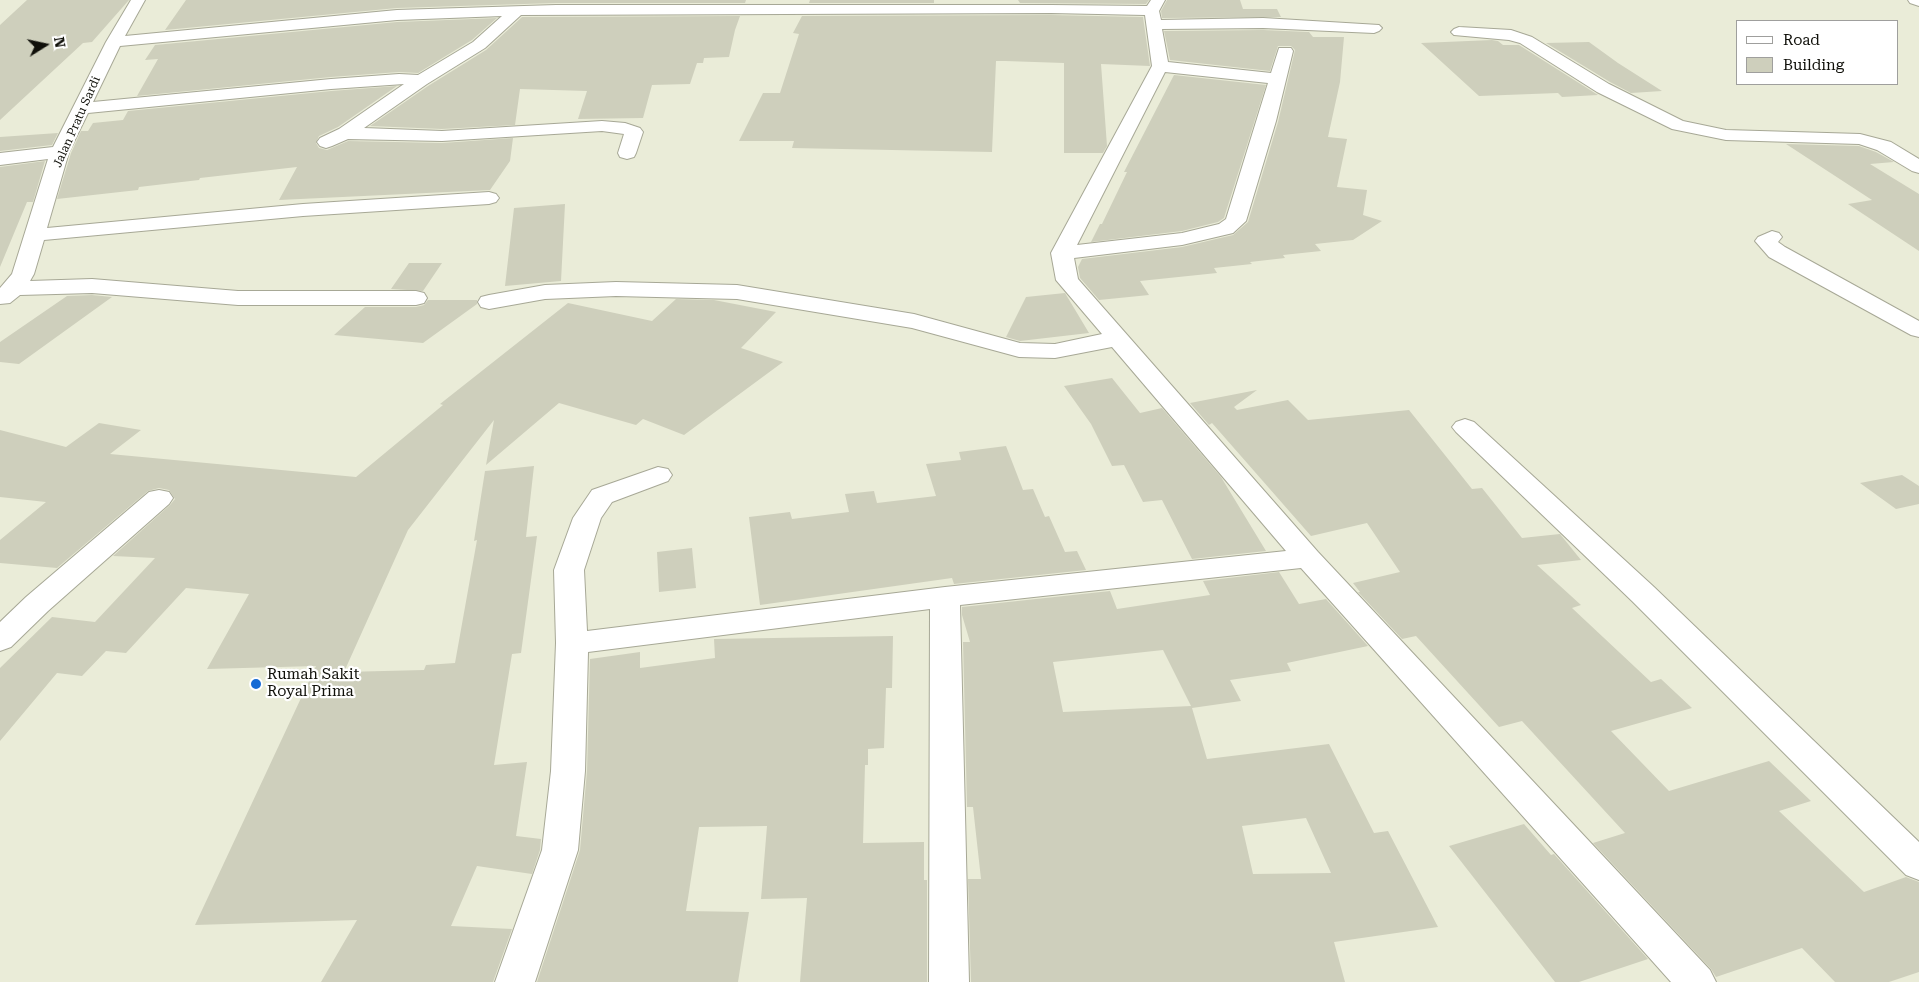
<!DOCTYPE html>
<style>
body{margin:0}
#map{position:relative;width:1919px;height:982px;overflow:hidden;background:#eaecd8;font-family:"Roboto Serif",serif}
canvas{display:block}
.legend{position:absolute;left:1736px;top:20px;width:162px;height:65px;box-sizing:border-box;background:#fff;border:1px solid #9f9f9d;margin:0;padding:6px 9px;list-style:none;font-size:15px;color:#10100a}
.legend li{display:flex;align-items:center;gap:10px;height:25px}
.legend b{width:25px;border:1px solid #9f9f9d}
.north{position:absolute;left:20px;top:20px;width:50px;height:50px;-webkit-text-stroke:4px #fff;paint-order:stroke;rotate:80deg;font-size:14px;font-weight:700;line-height:20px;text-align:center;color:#10100a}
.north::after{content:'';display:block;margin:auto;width:18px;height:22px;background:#10100a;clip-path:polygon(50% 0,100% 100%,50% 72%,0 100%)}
</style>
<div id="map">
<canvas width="1919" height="982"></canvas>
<ul class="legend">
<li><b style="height:6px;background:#fff"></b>Road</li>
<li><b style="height:14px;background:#cecfbc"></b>Building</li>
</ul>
<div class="north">N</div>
</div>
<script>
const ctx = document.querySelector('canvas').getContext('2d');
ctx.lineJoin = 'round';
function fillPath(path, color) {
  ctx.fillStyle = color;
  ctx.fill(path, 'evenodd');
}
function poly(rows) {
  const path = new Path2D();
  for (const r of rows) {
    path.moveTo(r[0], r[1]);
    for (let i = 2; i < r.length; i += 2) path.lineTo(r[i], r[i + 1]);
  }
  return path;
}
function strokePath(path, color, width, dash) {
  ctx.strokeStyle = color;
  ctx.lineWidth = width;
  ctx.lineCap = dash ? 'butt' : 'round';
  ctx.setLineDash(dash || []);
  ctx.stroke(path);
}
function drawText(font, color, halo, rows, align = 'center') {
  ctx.font = font + ' "Roboto Serif",serif';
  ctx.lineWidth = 4.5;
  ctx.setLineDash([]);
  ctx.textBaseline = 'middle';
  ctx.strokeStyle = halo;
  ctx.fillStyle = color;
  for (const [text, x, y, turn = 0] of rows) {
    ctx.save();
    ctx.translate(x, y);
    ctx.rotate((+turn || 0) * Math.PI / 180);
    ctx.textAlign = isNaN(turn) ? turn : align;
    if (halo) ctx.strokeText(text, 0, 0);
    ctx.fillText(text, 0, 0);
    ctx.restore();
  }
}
fillPath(poly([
 [27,0,129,0,92,42,83,43,0,120,0,25],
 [186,0,746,0,745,3,556,3,397,8,165,30],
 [810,0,934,0,934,3,809,3],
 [1018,0,1149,0,1146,4,1020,3],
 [1167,0,1240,0,1243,9,1277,9,1281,17,1162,18,1161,11],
 [1051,15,1143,17,1150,66,1101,64,1107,146,1103,153,1064,153,1064,63,1005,61,996,61,992,152,792,148,794,141,739,141,763,93,780,93,799,34,793,33,802,16],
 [740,16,735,30,729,57,704,58,703,63,697,63,690,84,652,85,643,118,578,119,587,91,520,89,515,125,442,129,370,126,428,86,486,50,522,17],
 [497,18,472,40,418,73,399,72,331,77,137,96,158,59,145,60,155,45,397,22],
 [1263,30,1309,32,1313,37,1344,37,1340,82,1328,137,1347,139,1337,187,1367,190,1363,215,1382,221,1353,240,1315,244,1321,251,1283,255,1285,258,1250,262,1252,264,1214,268,1217,273,1140,281,1149,295,1099,300,1080,278,1078,267,1082,259,1182,247,1233,235,1248,222,1278,122,1295,50,1291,46,1278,46,1270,71,1170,60,1164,31],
 [1492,40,1498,41,1503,45,1519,45,1598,95,1562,97,1558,93,1479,96,1421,43],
 [1589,42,1618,63,1662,91,1631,93,1610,82,1546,43],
 [1174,75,1266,85,1224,218,1218,222,1182,231,1091,242,1100,224,1102,224,1127,172,1124,172],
 [397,86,338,127,319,136,316,143,319,148,327,150,348,141,442,143,513,138,510,161,490,190,279,200,297,167,200,178,199,180,139,187,138,190,57,199,71,153,81,131,88,131,93,123,123,120,128,111,331,91],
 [58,133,52,145,0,151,0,137],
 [1786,144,1859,146,1876,152,1894,162,1870,164,1919,194,1919,251,1848,204,1872,200],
 [45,161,33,202,27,202,0,267,0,167],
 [565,204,561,281,505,286,514,208],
 [409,263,442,263,423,291,391,289],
 [1065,293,1089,333,1020,341,1006,337,1026,297],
 [92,295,112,297,19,364,0,362,0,342,67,296],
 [676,299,714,300,776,312,741,348,783,362,684,435,643,419,636,425,559,403,486,465,494,420,408,530,344,672,424,670,426,665,455,663,477,540,474,541,485,471,534,466,526,537,537,536,521,653,512,654,494,765,527,762,516,836,541,839,540,850,532,874,477,866,451,926,512,929,493,982,321,982,357,920,195,925,316,666,207,669,249,594,186,588,126,653,106,651,82,676,57,673,0,741,0,668,52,617,95,622,155,558,113,556,170,505,175,499,169,490,159,488,148,491,57,568,0,563,0,540,46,502,0,497,0,430,66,447,99,423,141,430,110,454,356,477,443,405,440,404,568,303,652,321],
 [428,300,477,300,477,304,423,343,334,335,365,307,416,307,424,305],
 [1112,378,1140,413,1162,408,1221,477,1266,551,1192,559,1162,500,1143,502,1124,465,1112,466,1091,424,1064,386],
 [1257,390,1234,407,1237,410,1288,400,1308,420,1409,410,1472,489,1482,488,1522,538,1560,534,1581,560,1537,565,1581,605,1572,608,1651,682,1661,679,1692,708,1611,731,1669,791,1769,761,1811,801,1779,811,1864,892,1906,877,1919,882,1919,972,1889,982,1835,982,1802,948,1716,977,1711,969,1593,843,1625,833,1522,721,1499,727,1416,636,1402,639,1358,592,1360,592,1353,583,1400,572,1367,523,1311,536,1212,423,1209,425,1190,403],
 [1006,446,1023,490,1033,489,1045,517,1049,516,1065,552,1077,551,1086,570,954,584,952,578,760,605,749,517,790,512,792,519,849,512,845,494,874,491,877,503,936,496,926,464,961,460,959,452],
 [1902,475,1919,486,1919,504,1896,509,1860,483],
 [692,548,696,588,659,592,657,552],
 [1279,572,1299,604,1326,599,1368,646,1287,663,1291,671,1230,680,1241,701,1192,708,1207,759,1329,744,1374,833,1388,831,1438,927,1334,942,1345,982,971,982,968,879,981,879,973,807,967,807,963,642,970,642,962,615,962,607,1110,591,1117,609,1210,595,1203,581],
 [1163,650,1191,706,1063,712,1053,662],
 [1306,818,1331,873,1253,874,1242,826],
 [893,636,892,688,886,688,884,748,868,749,868,765,865,765,863,843,924,842,924,880,927,880,927,982,800,982,807,898,761,899,767,826,699,827,686,911,749,912,738,982,537,982,580,850,587,771,590,659,640,652,640,668,715,658,714,639],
 [1524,824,1551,855,1554,854,1648,959,1579,982,1555,982,1449,846]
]), '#cecfbc');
const minor = poly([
 [131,0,145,0,125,36,397,10,556,5,1051,5,1147,6,1151,0,1165,0,1159,11,1161,20,1263,18,1379,25,1382,28,1379,31,1374,33,1263,28,1162,29,1168,62,1271,73,1279,48,1291,48,1293,51,1276,121,1246,221,1233,233,1182,245,1074,258,1078,279,1318,552,1710,970,1716,982,1671,982,1301,568,960,605,969,982,929,982,930,609,588,652,585,771,578,850,535,982,495,982,542,850,551,771,556,643,554,570,573,518,592,490,658,467,668,469,672,475,668,481,612,502,601,518,584,570,587,631,945,587,1286,551,1112,347,1055,358,1019,357,912,328,737,299,616,296,545,299,489,309,481,307,478,302,481,297,489,295,545,285,616,282,737,285,914,314,1020,343,1055,344,1102,334,1056,280,1051,253,1152,66,1145,15,1051,13,521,15,485,48,427,84,364,128,442,131,602,121,625,123,640,128,643,132,636,153,634,157,627,159,620,157,618,153,624,134,602,131,442,141,348,139,332,146,326,148,320,146,317,142,320,138,339,129,404,84,331,89,88,113,69,152,47,228,303,204,489,192,496,194,499,198,496,202,489,204,303,216,44,240,34,274,30,281,92,279,238,291,416,291,424,293,427,298,424,303,416,305,238,305,92,293,20,295,10,303,0,304,0,288,12,274,48,159,0,165,0,153,53,147,106,42,131,0],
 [502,16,473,42,418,75,399,74,331,79,93,102,120,46,397,20,502,16],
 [1165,72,1268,83,1226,219,1219,224,1182,233,1077,245,1165,72],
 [1908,0,1919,0,1919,6,1910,3,1908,0],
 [1459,27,1511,30,1532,37,1609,84,1683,121,1726,130,1860,134,1891,142,1919,159,1919,173,1912,171,1877,150,1859,144,1726,140,1672,129,1597,92,1520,43,1509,40,1454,35,1451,32,1454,29,1459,27],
 [1772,231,1779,233,1782,237,1778,242,1785,247,1919,321,1919,337,1911,335,1769,257,1755,241,1758,237,1772,231],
 [1465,419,1474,422,1654,587,1919,842,1919,880,1906,875,1632,601,1456,432,1452,427,1456,422,1465,419],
 [159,490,169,492,173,498,169,504,48,611,11,647,0,651,0,622,26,597,149,492,159,490]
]);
strokePath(minor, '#a7a896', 2);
fillPath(minor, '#fff');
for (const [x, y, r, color] of [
 [256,684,6,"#166bd5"]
]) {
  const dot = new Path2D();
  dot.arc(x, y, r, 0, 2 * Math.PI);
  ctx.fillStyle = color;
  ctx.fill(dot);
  strokePath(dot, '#fff', 2);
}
drawText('12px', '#10100a', '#fff', [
 ["Jalan Pratu Sardi",77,122,-66]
]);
drawText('15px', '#10100a', '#fff', [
 ["Rumah Sakit",267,675],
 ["Royal Prima",267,692]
], 'left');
</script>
